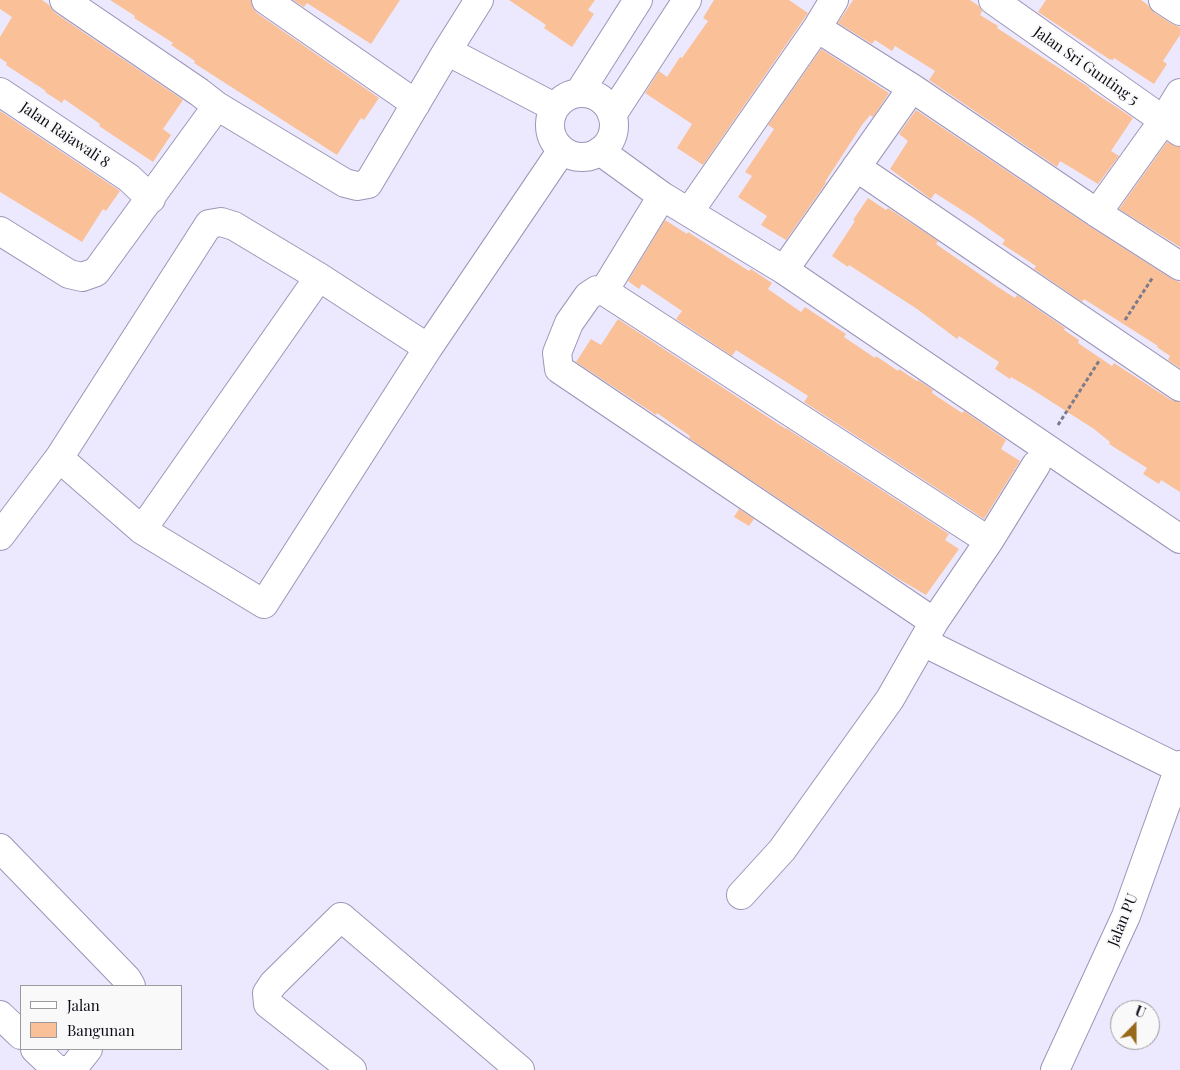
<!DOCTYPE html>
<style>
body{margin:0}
#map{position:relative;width:1180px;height:1070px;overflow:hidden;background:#ece8fe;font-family:"Playfair Display",serif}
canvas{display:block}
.legend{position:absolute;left:20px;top:985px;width:162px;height:65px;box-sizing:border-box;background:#f9f9f9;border:1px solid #9a999e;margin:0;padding:6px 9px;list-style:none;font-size:15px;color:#0c0a15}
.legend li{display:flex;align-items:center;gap:10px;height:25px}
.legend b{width:25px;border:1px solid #9a999e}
.north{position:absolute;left:1110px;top:1000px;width:50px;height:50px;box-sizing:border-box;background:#f9f9f9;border:1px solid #9a999e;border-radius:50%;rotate:22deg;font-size:14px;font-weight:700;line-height:20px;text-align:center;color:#0c0a15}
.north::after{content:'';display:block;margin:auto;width:18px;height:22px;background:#98691a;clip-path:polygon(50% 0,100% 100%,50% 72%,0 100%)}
</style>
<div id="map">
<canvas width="1180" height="1070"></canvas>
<ul class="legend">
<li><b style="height:6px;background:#fff"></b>Jalan</li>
<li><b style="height:14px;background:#fac199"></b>Bangunan</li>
</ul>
<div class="north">U</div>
</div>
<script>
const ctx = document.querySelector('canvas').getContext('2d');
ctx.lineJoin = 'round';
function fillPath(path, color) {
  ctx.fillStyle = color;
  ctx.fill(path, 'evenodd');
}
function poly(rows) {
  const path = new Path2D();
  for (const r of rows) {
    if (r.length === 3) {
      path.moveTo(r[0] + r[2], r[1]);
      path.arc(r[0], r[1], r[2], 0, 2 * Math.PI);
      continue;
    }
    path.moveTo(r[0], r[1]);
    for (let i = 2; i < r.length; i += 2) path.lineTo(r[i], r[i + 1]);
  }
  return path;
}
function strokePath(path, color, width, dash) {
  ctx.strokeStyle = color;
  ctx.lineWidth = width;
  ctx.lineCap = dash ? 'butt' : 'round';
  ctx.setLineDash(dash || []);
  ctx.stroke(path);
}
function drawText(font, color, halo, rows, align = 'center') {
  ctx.font = font + ' "Playfair Display",serif';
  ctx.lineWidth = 4;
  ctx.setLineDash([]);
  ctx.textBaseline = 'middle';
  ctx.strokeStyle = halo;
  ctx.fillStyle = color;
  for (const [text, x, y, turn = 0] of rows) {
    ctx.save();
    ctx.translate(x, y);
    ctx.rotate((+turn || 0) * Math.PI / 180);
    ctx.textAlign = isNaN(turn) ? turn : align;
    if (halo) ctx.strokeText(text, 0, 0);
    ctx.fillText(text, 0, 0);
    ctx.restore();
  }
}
fillPath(poly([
 [0,0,42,0,49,5,55,13,183,100,163,129,171,135,153,162,99,126,100,124,64,99,62,103,45,92,46,91,6,65,7,63,0,58,0,37,12,17,0,9],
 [110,0,251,0,252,7,257,13,379,98,364,120,361,118,337,155,194,63,195,61,171,45,173,43,134,18,135,16],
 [293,0,400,0,371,44,307,3,304,7],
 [509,0,595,0,588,10,594,14,572,47,544,28,546,25],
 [714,0,789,0,808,13,703,165,677,148,692,124,645,93,659,71,667,77,680,57,682,58,708,21,703,18],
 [853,0,970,0,979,6,982,11,980,15,998,26,997,28,1090,88,1089,89,1133,118,1111,151,1119,156,1098,184,1060,161,1057,167,929,80,935,71,895,46,892,51,875,40,872,44,838,23],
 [1046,0,1141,0,1148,5,1155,13,1172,24,1180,27,1180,35,1163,61,1167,64,1154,84,1114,58,1113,60,1109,59,1038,12],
 [821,49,889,93,873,117,870,115,862,125,825,182,826,183,786,240,761,225,767,216,738,197,752,176,745,172,774,129,768,125],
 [916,110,1089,226,1172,279,1180,282,1180,368,1168,360,1170,356,1157,347,1158,346,1084,299,1082,302,1034,269,1036,266,1002,244,1005,240,974,218,935,193,931,199,890,169,908,141,899,134],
 [0,111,120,191,106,211,103,209,82,242,0,192],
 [1167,142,1180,147,1180,247,1119,209],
 [868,198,886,210,888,208,938,241,936,244,998,287,1015,298,1017,295,1065,328,1064,330,1079,340,1078,343,1112,366,1114,363,1171,400,1180,402,1180,492,1161,480,1159,484,1143,474,1147,468,1109,444,1110,442,1094,429,1030,388,1011,377,1010,379,995,369,999,362,959,336,957,339,917,309,849,265,848,267,832,256,855,221,853,220],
 [665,220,687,234,688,232,749,271,751,269,772,283,768,289,801,312,805,307,846,334,844,337,875,358,876,356,898,371,899,369,917,381,918,380,933,390,932,393,962,413,964,411,1006,440,1001,449,1020,461,984,519,804,402,808,396,780,378,736,350,732,356,676,319,682,311,642,284,639,289,628,281],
 [618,319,786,429,786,428,949,534,945,540,959,549,926,595,897,578,706,450,689,438,690,436,657,413,656,415,576,362,591,339,601,345],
 [739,509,754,519,749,526,734,517]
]), '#fac199');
const minor = poly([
 [64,0,199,92,217,106,345,183,357,186,368,184,447,51,479,0],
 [266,0,416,104],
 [993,0,1180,132],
 [1163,0,1180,11],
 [817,28,912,88,1097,213,1180,266],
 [447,51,554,107],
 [0,92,129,178,151,199],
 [579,93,638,0],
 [582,125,32],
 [612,115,687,0],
 [600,151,662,196,784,270,1180,539],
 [856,167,1180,387],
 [689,212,817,28,834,0],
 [1097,213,1163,121,1180,93],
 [0,231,69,274,82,277,96,272,217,106],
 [784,270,912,88],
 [604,291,662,196],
 [59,458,142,530,264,604,428,348,562,150],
 [142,530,319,277],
 [0,536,59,458,209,224,221,222,234,226,319,277,428,348],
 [934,622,559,369,557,353,569,323,588,296,597,290,604,291,989,541],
 [923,642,1178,768],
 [0,848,127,979,131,986],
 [741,895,782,850,890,699,934,622,989,541,1036,465],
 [0,1015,21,1035],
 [35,1049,55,1068,61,1070],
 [66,1070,73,1068,88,1049],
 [352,1070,268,1004,267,993,273,984,341,917,520,1070],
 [1055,1070,1126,916,1180,765]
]);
strokePath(minor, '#9c95b7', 30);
strokePath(poly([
 [1125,320,1153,277],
 [1058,425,1099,361]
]), '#7d7a8a', 3, [4, 2.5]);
strokePath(minor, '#fff', 28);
drawText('15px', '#0c0a15', '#f9f9f9', [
 ["Jalan Sri Gunting 5",1086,66,35],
 ["Jalan Rajawali 8",65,135,34],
 ["Jalan PU",1123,920,-68]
]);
</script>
